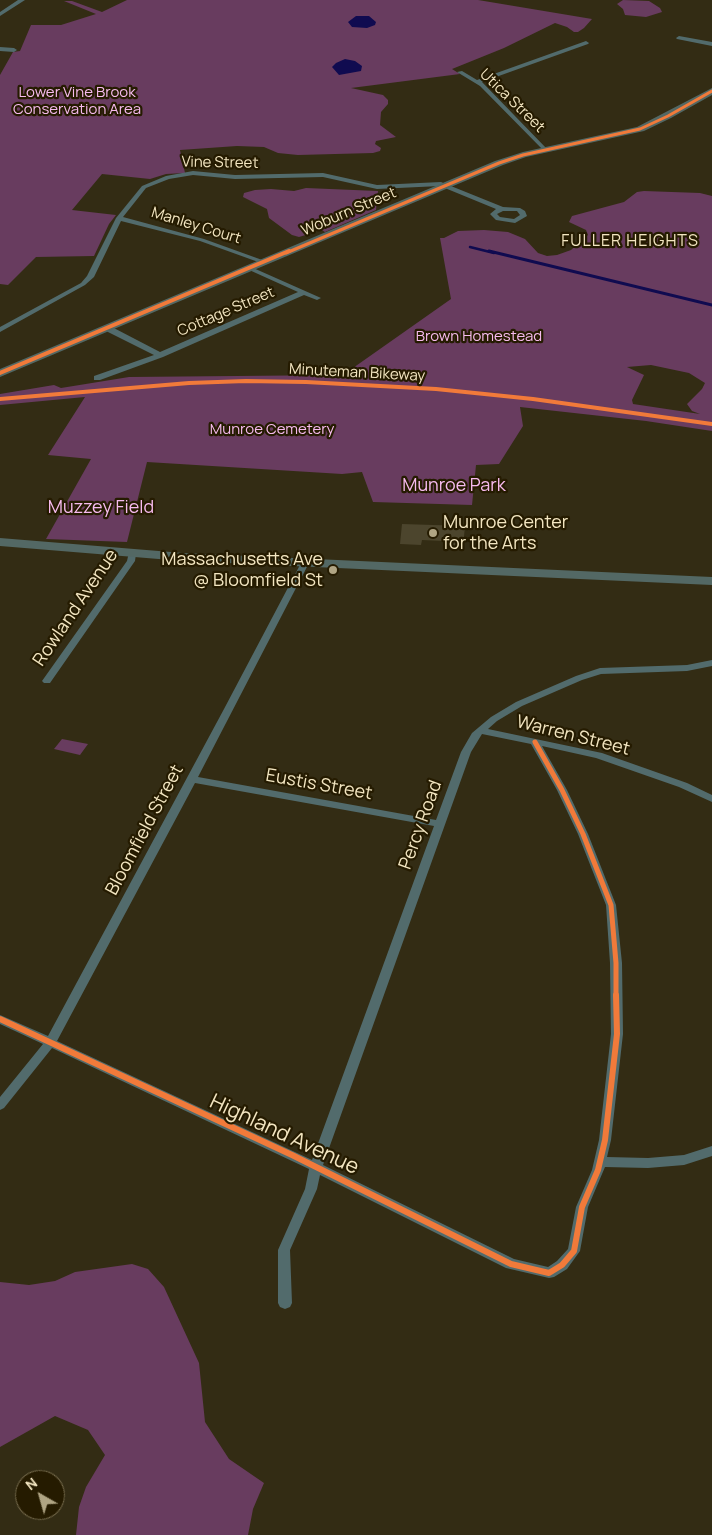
<!DOCTYPE html>
<style>
body{margin:0}
#map{position:relative;width:712px;height:1535px;overflow:hidden;background:#332c14;font-family:Manrope,sans-serif}
canvas{display:block}
.north{position:absolute;left:15px;top:1470px;width:50px;height:50px;box-sizing:border-box;background:#251b00;border:1px solid #776c4d;border-radius:50%;rotate:322deg;font-size:14px;font-weight:700;line-height:20px;text-align:center;color:#f3e6c1}
.north::after{content:'';display:block;margin:auto;width:18px;height:22px;background:#b0a584;clip-path:polygon(50% 0,100% 100%,50% 72%,0 100%)}
</style>
<div id="map">
<canvas width="712" height="1535"></canvas>
<div class="north">N</div>
</div>
<script>
const ctx = document.querySelector('canvas').getContext('2d');
ctx.lineJoin = 'round';
function fillPath(path, color) {
  ctx.fillStyle = color;
  ctx.fill(path, 'evenodd');
}
function poly(rows) {
  const path = new Path2D();
  for (const r of rows) {
    path.moveTo(r[0], r[1]);
    for (let i = 2; i < r.length; i += 2) path.lineTo(r[i], r[i + 1]);
  }
  return path;
}
function strokePath(path, color, width, dash) {
  ctx.strokeStyle = color;
  ctx.lineWidth = width;
  ctx.lineCap = dash ? 'butt' : 'round';
  ctx.setLineDash(dash || []);
  ctx.stroke(path);
}
function drawText(font, color, halo, rows, align = 'center') {
  ctx.font = font + ' Manrope,sans-serif';
  ctx.lineWidth = 4.5;
  ctx.setLineDash([]);
  ctx.textBaseline = 'middle';
  ctx.strokeStyle = halo;
  ctx.fillStyle = color;
  for (const [text, x, y, turn = 0] of rows) {
    ctx.save();
    ctx.translate(x, y);
    ctx.rotate((+turn || 0) * Math.PI / 180);
    ctx.textAlign = isNaN(turn) ? turn : align;
    if (halo) ctx.strokeText(text, 0, 0);
    ctx.fillText(text, 0, 0);
    ctx.restore();
  }
}
fillPath(poly([
 [127,0,478,0,592,19,584,28,578,32,574,32,567,27,555,23,504,48,452,69,460,74,351,88,383,95,388,100,388,104,381,112,380,125,396,137,376,141,375,144,381,148,380,151,373,153,298,155,278,153,264,147,237,146,180,150,185,173,166,174,150,179,102,174,72,210,116,215,109,224,94,256,36,257,8,285,0,284,0,75,13,52,20,51,31,25,61,25,96,14,64,1,72,1,102,12],
 [623,0,649,1,660,8,662,12,646,17,625,15,623,9,617,4],
 [306,188,378,191,376,210,325,232,313,225,313,230,309,234,299,237,292,235,269,218,267,209,243,197,244,193,255,190,271,189,294,191],
 [644,191,700,193,712,196,712,431,646,421,520,407,523,426,499,464,476,465,472,505,373,502,362,472,342,474,147,462,127,542,46,539,91,459,48,455,85,397,0,405,0,394,54,385,61,388,129,377,343,375,451,299,440,238,444,238,458,231,484,230,508,232,525,239,538,253,547,256,557,255,571,250,588,235,586,230,569,222,572,216,624,202,637,192],
 [651,365,689,373,705,383,702,389,687,404,692,411,700,414,633,404,632,400,644,375,627,367],
 [62,739,88,744,80,755,54,749],
 [132,1264,148,1269,164,1287,199,1363,205,1422,229,1459,264,1483,253,1509,248,1535,76,1535,79,1507,86,1487,105,1455,88,1430,55,1416,0,1447,0,1282,29,1285,55,1281,75,1272]
]), '#683c5f');
fillPath(poly([
 [356,16,369,16,376,22,375,25,367,28,352,27,348,22],
 [345,59,355,61,362,66,361,71,339,75,332,67,336,63]
]), '#100b50');
strokePath(poly([
 [470,247,494,253]
]), '#100b50', 2.5);
strokePath(poly([
 [489,251,712,305]
]), '#100b50', 3);
fillPath(poly([
 [402,524,465,526,463,547,444,546,444,541,422,540,421,545,400,544]
]), '#4c452d');
fillPath(poly([
 [18,0,25,0,0,16,0,12,18,0],
 [679,36,712,42,712,46,677,39,676,38,679,36],
 [586,41,589,43,588,44,482,82,547,149,547,151,545,152,480,86,457,72,462,71,477,80,586,41],
 [0,47,14,48,17,50,14,52,0,51,0,47],
 [193,171,235,175,323,173,377,185,441,182,503,207,520,208,525,211,527,216,515,223,496,220,490,214,496,209,440,186,377,189,323,177,235,179,193,175,169,179,146,188,123,217,204,239,265,261,265,263,261,263,200,241,121,221,94,277,85,285,0,332,0,327,81,283,87,276,116,218,142,186,166,176,193,171],
 [503,211,517,211,520,215,514,219,500,217,497,214,503,211],
 [247,267,251,267,321,298,317,300,304,295,163,357,100,380,94,380,94,376,154,355,104,330,104,326,110,326,160,352,298,292,247,269,247,267],
 [132,551,136,554,135,561,50,683,44,683,42,681,127,561,129,552,132,551],
 [305,560,309,563,198,777,436,820,461,752,472,733,491,717,516,702,576,676,600,668,687,665,712,660,712,666,687,671,601,674,582,680,522,706,497,721,488,729,602,753,687,783,712,795,712,802,679,787,596,758,542,746,567,790,588,834,616,905,622,963,623,1034,611,1140,607,1157,648,1158,684,1155,712,1146,712,1156,684,1165,648,1168,605,1167,588,1207,580,1251,567,1269,554,1277,549,1278,506,1268,320,1175,317,1189,290,1250,292,1303,290,1307,285,1309,280,1307,278,1303,278,1250,305,1189,309,1169,52,1048,4,1108,0,1110,0,1097,43,1044,0,1024,0,1015,48,1036,224,709,301,563,305,560],
 [482,734,531,744,557,790,578,834,606,905,610,963,611,1034,599,1140,592,1170,576,1207,568,1249,557,1261,548,1267,514,1259,323,1165,471,752,482,734],
 [195,783,434,826,312,1160,57,1041,195,783]
]), '#526b6c');
fillPath(poly([
 [712,88,712,95,671,118,644,131,526,157,503,165,0,377,0,369,495,161,523,152,637,127,712,88],
 [0,538,183,553,712,577,712,585,183,561,0,546,0,538]
]), '#536864');
strokePath(poly([
 [286,253,499,163,523,155,640,129,668,116,712,91]
]), '#f17a3a', 3);
strokePath(poly([
 [0,373,289,251],
 [0,399,189,383,246,381,306,382,436,389,533,399,712,424]
]), '#f17a3a', 4);
strokePath(poly([
 [535,742,562,790,583,834,611,905,616,963,616,996]
]), '#f17a3a', 5);
strokePath(poly([
 [0,1019,292,1155,511,1264,549,1273,562,1265,574,1251,582,1207,598,1170,605,1140,617,1034,616,995]
]), '#f17a3a', 6);
for (const [x, y, r, color] of [
 [433,533,5,"#b0a584"],
 [333,570,5,"#b0a584"]
]) {
  const dot = new Path2D();
  dot.arc(x, y, r, 0, 2 * Math.PI);
  ctx.fillStyle = color;
  ctx.fill(dot);
  strokePath(dot, '#251b00', 2);
}
drawText('15px', '#f7bbef', '#251b00', [
 ["Lower Vine Brook",77,93],
 ["Conservation Area",77,110],
 ["Brown Homestead",479,337],
 ["Munroe Cemetery",272,430]
]);
drawText('15px', '#f3e6c1', '#251b00', [
 ["Utica Street",512,101,44],
 ["Vine Street",220,163,1],
 ["Woburn Street",349,212,-23],
 ["Manley Court",196,226,17],
 ["Cottage Street",226,312,-23],
 ["Minuteman Bikeway",357,373,3]
]);
ctx.letterSpacing = '1px';
drawText('16px', '#f3e6c1', '#251b00', [
 ["FULLER HEIGHTS",630,242]
]);
ctx.letterSpacing = '0px';
drawText('18px', '#f7bbef', '#251b00', [
 ["Munroe Park",454,486],
 ["Muzzey Field",101,508]
]);
drawText('18px', '#f3e6c1', '#251b00', [
 ["Munroe Center",443,523],
 ["for the Arts",443,544],
 ["Massachusetts Ave",323,560,"right"],
 ["@ Bloomfield St",323,581,"right"]
], 'left');
drawText('18px', '#f3e6c1', '#251b00', [
 ["Rowland Avenue",76,608,-56],
 ["Warren Street",573,736,14],
 ["Eustis Street",319,785,10],
 ["Percy Road",421,825,-70],
 ["Bloomfield Street",145,830,-62]
]);
drawText('21px', '#f3e6c1', '#251b00', [
 ["Highland Avenue",284,1135,25]
]);
</script>
